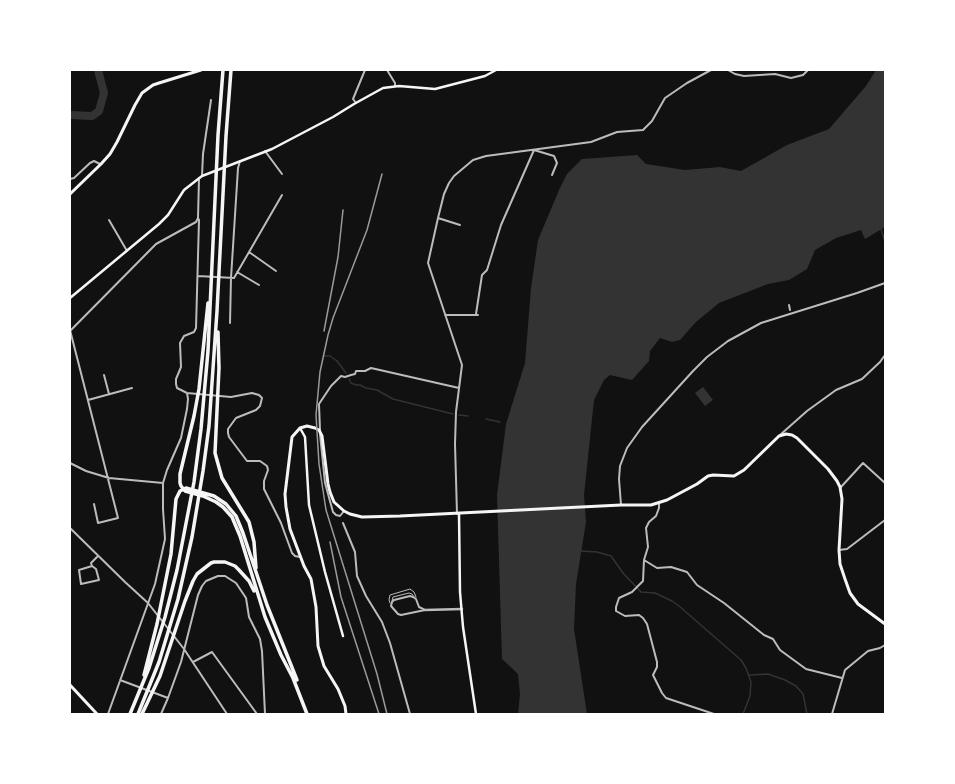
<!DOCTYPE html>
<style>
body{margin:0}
#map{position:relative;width:955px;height:784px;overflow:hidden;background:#111;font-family:"Noto Sans",sans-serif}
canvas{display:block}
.frame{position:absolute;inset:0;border:71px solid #fff;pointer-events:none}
</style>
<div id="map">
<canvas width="955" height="784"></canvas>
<div class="frame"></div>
</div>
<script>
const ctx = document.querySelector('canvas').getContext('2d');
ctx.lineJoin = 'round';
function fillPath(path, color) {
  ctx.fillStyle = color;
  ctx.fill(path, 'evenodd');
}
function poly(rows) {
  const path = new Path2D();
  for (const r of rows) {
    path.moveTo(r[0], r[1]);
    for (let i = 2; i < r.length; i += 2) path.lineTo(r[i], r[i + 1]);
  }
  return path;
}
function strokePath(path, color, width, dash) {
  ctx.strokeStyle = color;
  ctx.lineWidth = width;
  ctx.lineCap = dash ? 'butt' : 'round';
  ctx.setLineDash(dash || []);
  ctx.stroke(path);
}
fillPath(poly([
 [876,70,885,70,885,227,865,239,861,230,836,238,815,250,807,269,789,280,768,284,719,303,696,322,680,340,672,342,660,338,650,351,649,361,632,380,610,375,604,380,594,400,584,495,586,522,576,584,574,629,587,714,518,714,520,694,518,674,502,659,497,495,506,424,525,363,531,288,538,240,559,190,567,174,582,159,637,155,646,164,685,170,720,167,741,171,787,145,829,129,866,86],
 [703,387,713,400,705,406,695,393]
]), '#333');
strokePath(poly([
 [881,229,885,242],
 [324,356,330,356,337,361,346,373],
 [349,379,351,383,356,385,360,385,366,388,377,390,393,399,453,414],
 [459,415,468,416],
 [486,419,500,422],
 [580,551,597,552,611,556,623,573,641,592,655,593,672,601,679,606,741,660,746,668,751,682,750,696,743,714],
 [750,675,768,674,785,680,796,686,803,694,807,714]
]), '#333', 1.5);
strokePath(poly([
 [70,115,92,116,99,111,104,93,98,70]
]), '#333', 8);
strokePath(poly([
 [392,601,393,597,409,593,412,594,415,598],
 [390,603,389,600,390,595,410,589,414,592,416,597]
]), '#bcbcbc', 1);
strokePath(poly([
 [387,70,395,83,395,86],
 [728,70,735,74,744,76,775,74,791,78,803,75,808,70],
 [356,103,353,99,365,70],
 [265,151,282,174],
 [202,176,203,154,211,100],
 [70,179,74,178,90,163,94,161,100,164],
 [198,218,199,178],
 [438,218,460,225],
 [109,220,127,251],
 [249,252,276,271],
 [237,272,259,285],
 [198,276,234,278,282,195],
 [789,305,790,310],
 [476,314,482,275,487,270,501,225,534,150,554,156,557,163,552,175],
 [445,315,478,315],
 [230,323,231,278,238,168,240,161],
 [70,330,118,518,98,523,94,504],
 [70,331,156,244,196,222,198,218,199,220,196,328,194,332,184,336,180,343,181,367,176,379,176,384,177,388,187,393,231,397,252,393,259,395,262,398,260,406,256,410,236,418,228,429,228,433,229,437,247,461,260,461,267,466,268,470,264,481,264,489,281,523,292,553,295,556,300,557],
 [104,375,109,394],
 [88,400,132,388],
 [320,430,319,404,331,386,341,376,345,377,351,375,355,374,356,371,365,371,371,368,459,388],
 [320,434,325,483,333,512,336,515,340,516,344,511],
 [780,435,807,411,836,390,862,379,880,362,885,355],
 [70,463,86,471,109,478,163,483],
 [841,487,863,463,885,483],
 [659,503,659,508,656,516,649,522,646,528,648,547,644,560,643,581,632,592,619,598,616,607,616,611,625,616,639,615,643,618,647,624,657,662,657,667,653,675,662,693,666,698,714,714],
 [621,505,619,479,620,466,627,448,642,427,693,371,707,357,728,341,761,323,857,293,885,283],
 [457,514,455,444,456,412,462,365,428,263,438,218,444,194,449,183,454,176,473,160,486,156,591,142,617,132,643,130,652,121,665,98,687,83,711,70],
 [343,523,355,552,357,576,366,596,382,622,390,643,410,714],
 [70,528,125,582,148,603,184,649,227,714],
 [839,550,847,549,885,520],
 [644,560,657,568,671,567,687,572,697,585,724,603,764,635,773,639,780,650,806,669,842,678],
 [92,566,79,570,81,584,99,580,96,569,92,566,91,563,98,556],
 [410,596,413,597,416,599,419,607,425,610,401,615,398,614,391,606,392,602,394,600,410,596],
 [193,662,212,652,257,714],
 [120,680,168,698],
 [108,714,155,584,165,539,163,509,163,483,167,470,181,438,187,409,188,399,187,393],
 [161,714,168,698,181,662,198,595,202,586,206,581,218,576,225,576,236,583,246,598,249,617,260,639,262,651,265,714],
 [832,714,845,670,868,651,880,648,885,645]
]), '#bcbcbc', 2);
strokePath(poly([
 [425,610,462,609]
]), '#bcbcbc', 2.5);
strokePath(poly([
 [70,298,159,224,168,215,184,190,202,176,272,149,333,117,354,104,383,88,399,86,435,89,485,76,496,70],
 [300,428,305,437,309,505,325,572,343,636],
 [459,514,460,592,463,627,476,714]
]), '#f5f5f5', 2.5);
strokePath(poly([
 [70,685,97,714],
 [346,714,345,706,338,689,324,666,318,646,316,607,311,579,304,566,290,529,286,507,285,494,292,437,300,428,307,426,315,428,319,430,322,436,328,484,330,492,334,502,344,511,350,514,362,517,400,516,621,505,651,505,667,500,697,484,708,476,713,475,734,476,744,470,779,436,786,434,792,435,797,438,828,469,837,481,840,487,842,499,839,550,840,564,845,579,850,593,858,604,885,624]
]), '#f5f5f5', 3);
strokePath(poly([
 [70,194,101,164,110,154,117,142,135,105,142,93,153,85,159,83,201,70]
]), '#f5f5f5', 3);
strokePath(poly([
 [208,303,199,389,194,416,180,474,180,483,181,486,185,491,203,496,216,502,223,507,232,517,240,536,265,617,281,655,293,678,307,714],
 [218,332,219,368,215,453,222,478,249,522,254,542,256,568],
 [144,675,157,624,171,554,176,499,180,491,186,488,214,496,226,504,236,516,243,533,267,605,297,680],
 [130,714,149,668,165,617,177,570,194,482,201,429,208,351,218,135,223,70],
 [138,714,159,662,178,599,192,537,203,471,209,426,217,311,226,136,231,70],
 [142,714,160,676,185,601,193,581,197,574,211,563,214,562,225,562,235,566,239,570,249,581,254,591]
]), '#f5f5f5', 3.5);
strokePath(poly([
 [382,174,367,230,333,318,328,335,320,372,316,415,319,464,326,510,377,674,387,714],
 [324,331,338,257,343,210],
 [330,542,341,597,379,714]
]), '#9a9a9a', 1.5);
</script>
